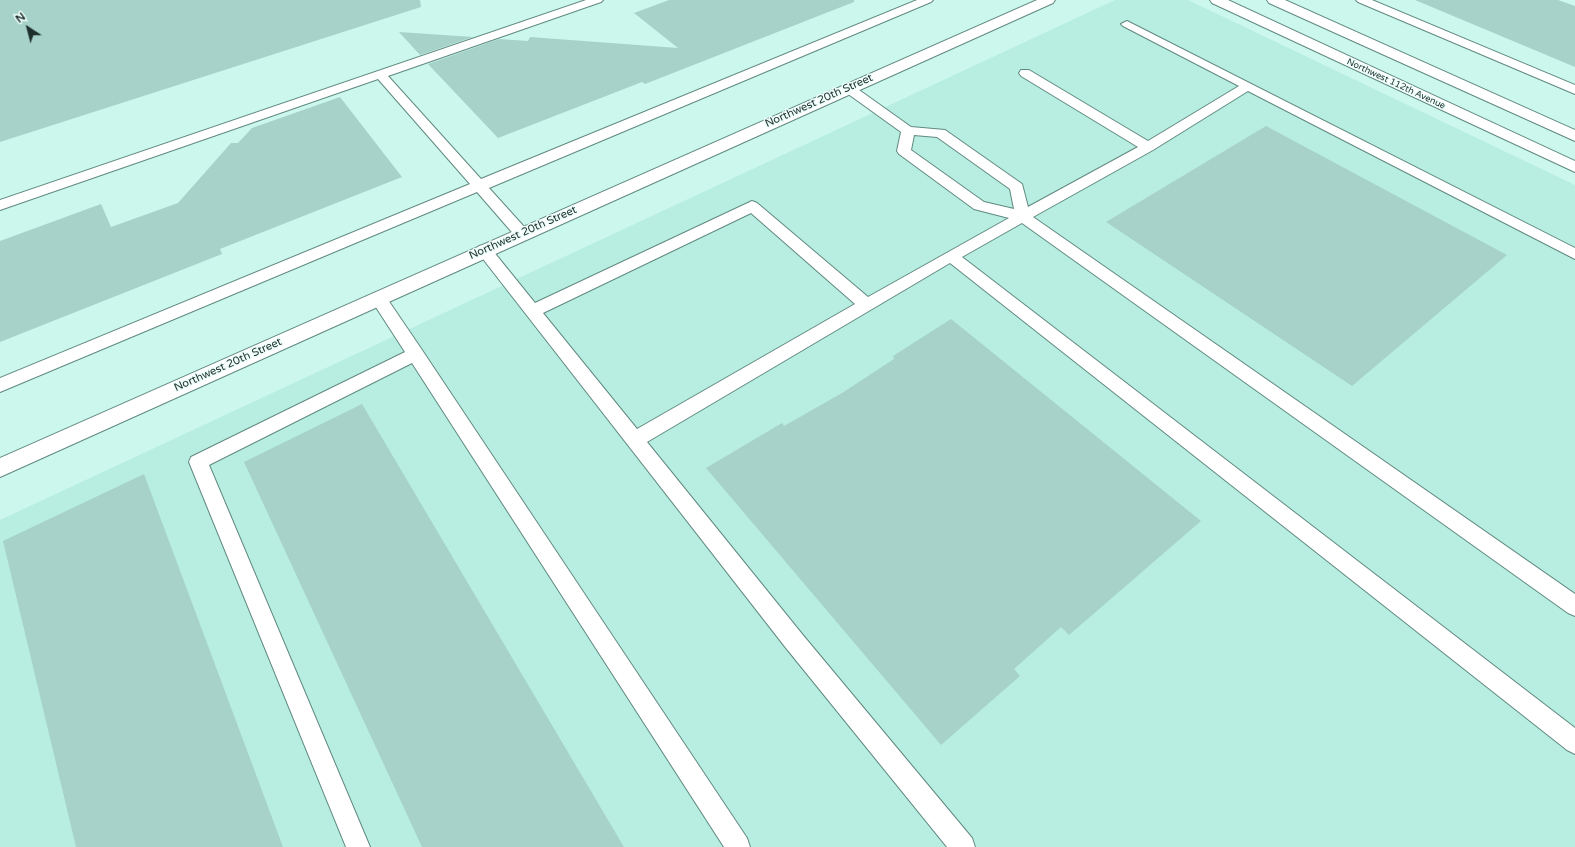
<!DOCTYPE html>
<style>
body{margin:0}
#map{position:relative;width:1575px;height:847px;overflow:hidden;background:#cbf7ed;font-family:"Varela Round",sans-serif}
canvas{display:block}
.north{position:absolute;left:8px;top:8px;width:40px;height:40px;-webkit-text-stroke:3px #edfefa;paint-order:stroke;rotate:324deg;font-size:11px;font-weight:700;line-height:16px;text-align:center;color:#1d2e2b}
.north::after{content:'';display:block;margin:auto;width:14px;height:18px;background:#1d2e2b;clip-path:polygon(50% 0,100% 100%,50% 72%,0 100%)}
</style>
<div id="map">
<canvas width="1575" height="847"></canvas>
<div class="north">N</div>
</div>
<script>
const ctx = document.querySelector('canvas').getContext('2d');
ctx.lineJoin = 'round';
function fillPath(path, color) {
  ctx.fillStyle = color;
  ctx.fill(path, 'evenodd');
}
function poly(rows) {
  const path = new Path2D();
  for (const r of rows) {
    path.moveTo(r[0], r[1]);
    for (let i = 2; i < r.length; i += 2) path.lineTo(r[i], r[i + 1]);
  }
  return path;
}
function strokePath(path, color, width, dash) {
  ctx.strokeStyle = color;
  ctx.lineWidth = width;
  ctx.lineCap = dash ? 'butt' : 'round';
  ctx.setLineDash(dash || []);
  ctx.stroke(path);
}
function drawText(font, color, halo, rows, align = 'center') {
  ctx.font = font + ' "Varela Round",sans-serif';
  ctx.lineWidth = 3;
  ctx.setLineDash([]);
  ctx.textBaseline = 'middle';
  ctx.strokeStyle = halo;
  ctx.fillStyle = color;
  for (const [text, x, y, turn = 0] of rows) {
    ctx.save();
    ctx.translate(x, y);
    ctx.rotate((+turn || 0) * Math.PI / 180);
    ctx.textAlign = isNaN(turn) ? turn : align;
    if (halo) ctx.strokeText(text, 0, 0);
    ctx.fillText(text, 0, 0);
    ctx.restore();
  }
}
fillPath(poly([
 [1115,0,1188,0,1575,185,1575,847,0,847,0,520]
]), '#b8eee2');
fillPath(poly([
 [0,0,420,0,421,7,0,142],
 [669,0,854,0,854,2,645,84,642,82,498,138,428,64,499,39,528,41,530,37,678,48,634,13],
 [1415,0,1558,0,1575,6,1575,67],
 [399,32,473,37,420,55],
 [340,97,402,177,220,249,222,254,0,342,0,241,101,204,111,227,178,203,231,143,238,143,252,128],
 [1266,126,1507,255,1352,386,1106,222],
 [951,319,1201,521,1069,635,1061,627,1014,669,1020,676,941,745,706,468,782,423,784,426,842,393,894,359,893,356],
 [362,404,624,847,422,847,244,462],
 [144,474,283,847,76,847,3,541]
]), '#a7d2c9');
const lane = poly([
 [586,0,603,0,601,2,388,76,481,179,917,0,933,0,931,2,489,188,527,230,529,234,527,238,522,239,517,238,477,192,0,392,0,378,470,184,378,79,0,210,0,200,586,0],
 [1356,0,1372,0,1575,85,1575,94,1358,2,1356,0],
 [1127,21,1575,248,1575,259,1248,91,1153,150,1033,217,1575,594,1575,616,1568,613,1022,223,962,257,1575,728,1575,754,1567,750,950,263,647,442,802,634,972,838,975,847,947,847,786,648,476,250,479,246,484,245,489,246,535,303,752,201,757,203,868,297,1009,218,974,209,899,154,897,151,901,132,844,91,842,88,844,85,852,85,911,127,945,130,1022,184,1028,207,1138,147,1021,76,1019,73,1021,70,1029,70,1148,141,1239,86,1123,26,1121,24,1127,21],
 [914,135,937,137,1010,189,1014,209,984,202,911,150,914,135],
 [751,213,855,304,637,429,543,313,751,213],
 [378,292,384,294,422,350,747,838,750,847,724,847,412,363,209,465,370,847,346,847,189,462,191,457,405,352,370,298,372,294,378,292]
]);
const street = poly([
 [1037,0,1055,0,1053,3,0,477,0,458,1037,0]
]);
const secondary = poly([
 [1210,0,1228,0,1575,161,1575,172,1212,3,1210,0],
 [1267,0,1285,0,1575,130,1575,141,1269,3,1267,0]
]);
strokePath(lane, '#608980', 2);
strokePath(street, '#608980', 2);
strokePath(secondary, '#608980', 2);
fillPath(lane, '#fff');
fillPath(street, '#fff');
fillPath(secondary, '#fff');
drawText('9px', '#1d2e2b', '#edfefa', [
 ["Northwest 112th Avenue",1396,84,25]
]);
drawText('11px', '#1d2e2b', '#edfefa', [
 ["Northwest 20th Street",819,101,-24],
 ["Northwest 20th Street",523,233,-24],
 ["Northwest 20th Street",228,365,-24]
]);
</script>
